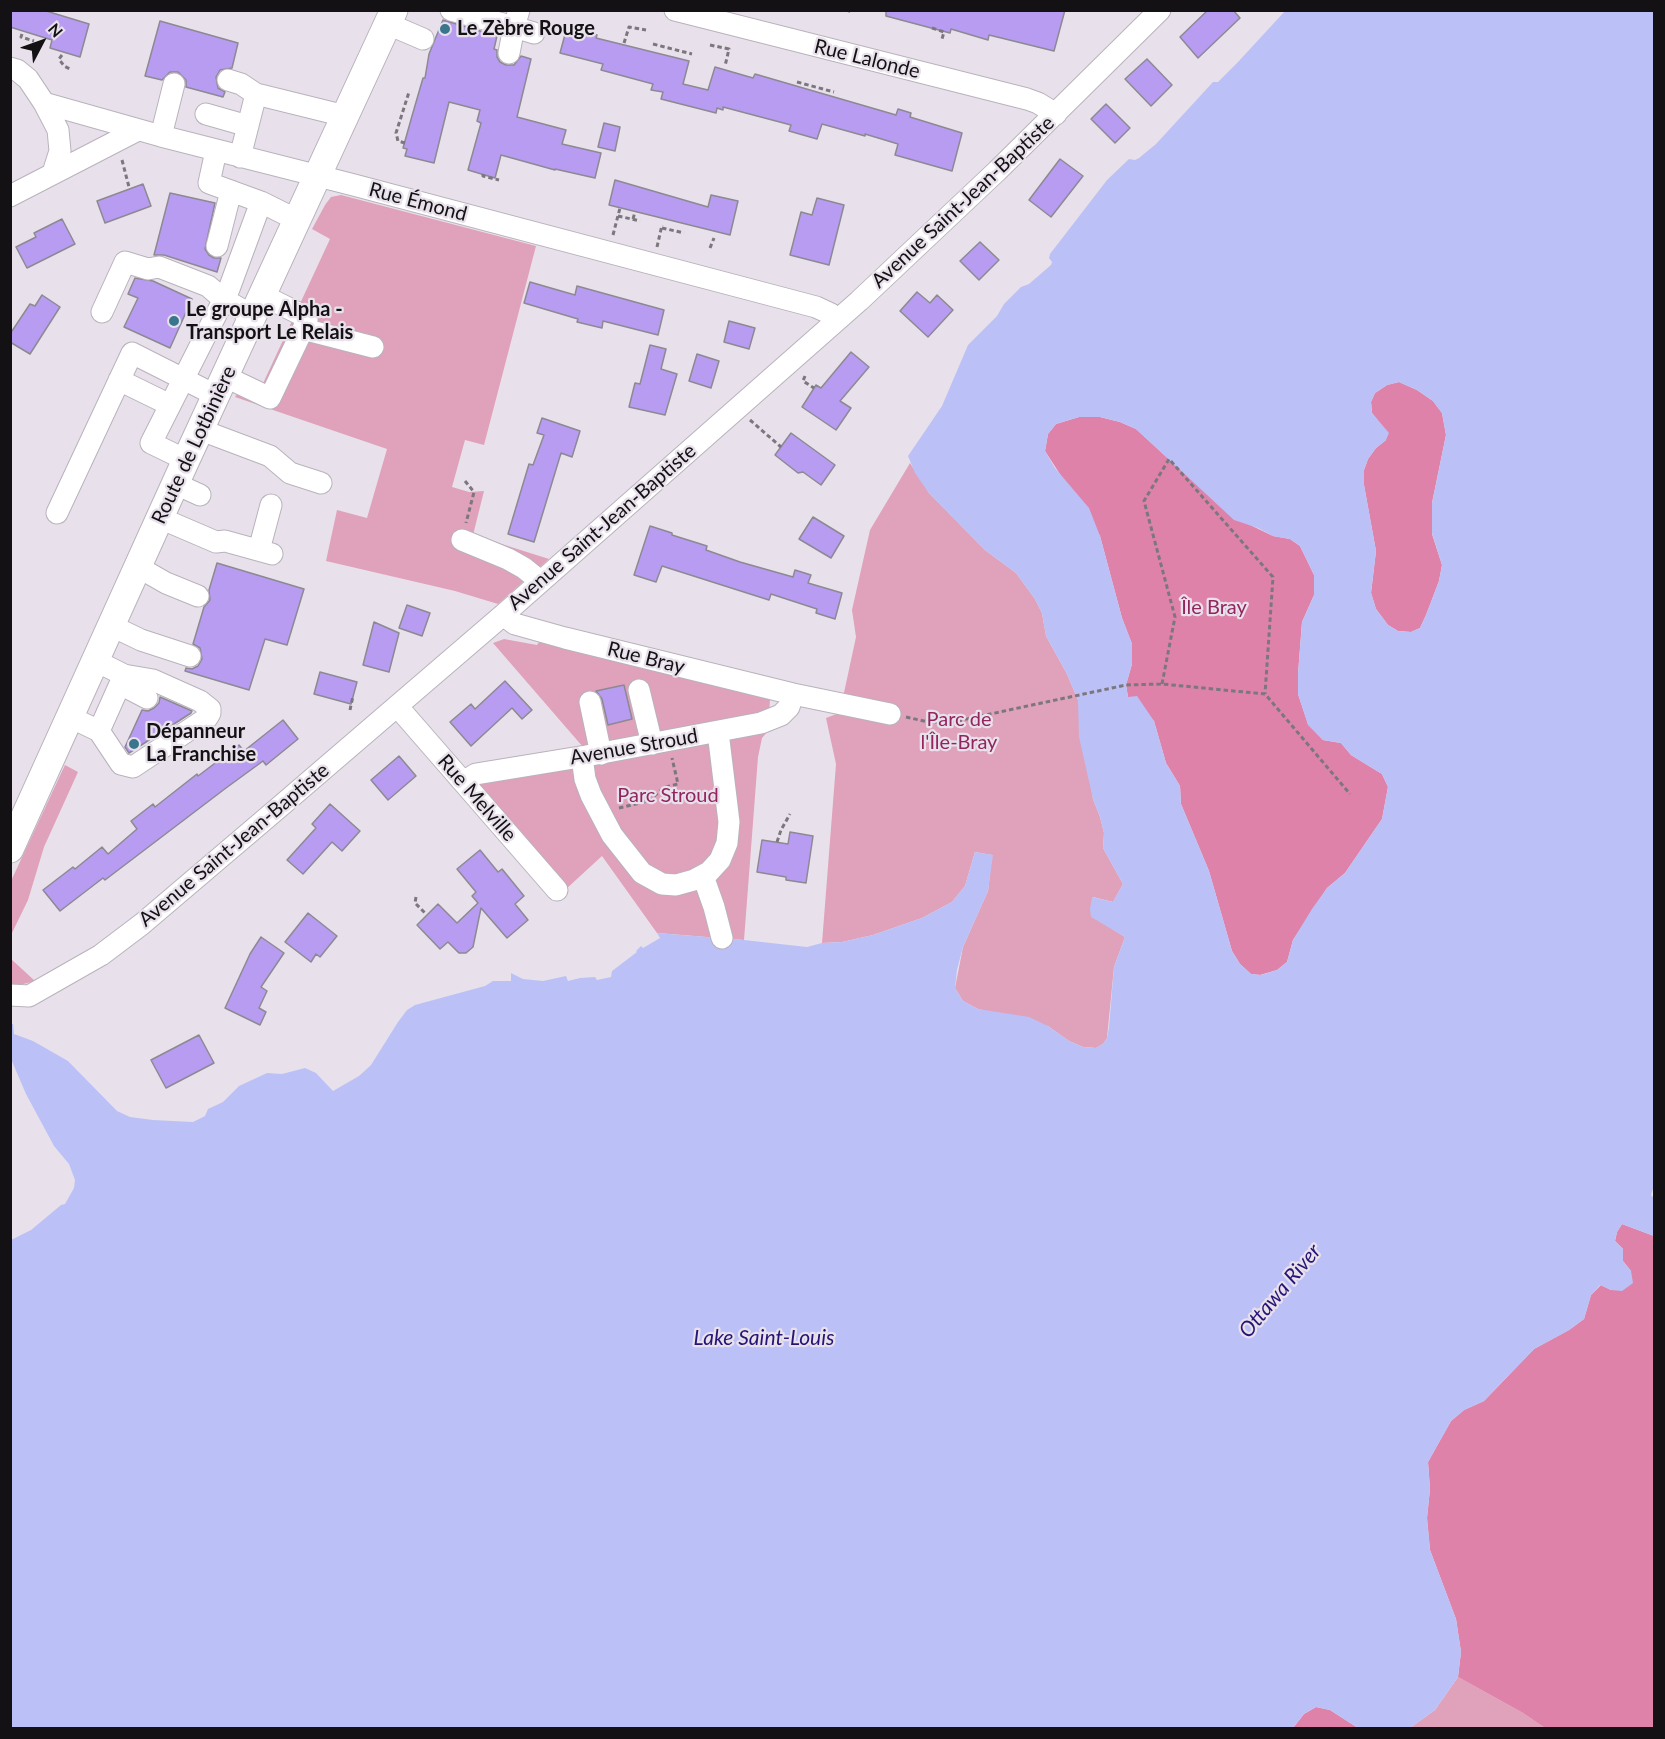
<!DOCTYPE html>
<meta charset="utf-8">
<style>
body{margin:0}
#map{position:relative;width:1665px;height:1739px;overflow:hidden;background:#e8e1eb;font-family:Lato,sans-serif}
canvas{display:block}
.frame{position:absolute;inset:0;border:12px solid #131114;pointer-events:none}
.north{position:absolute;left:12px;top:12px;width:60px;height:60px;-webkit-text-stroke:4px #e8e1eb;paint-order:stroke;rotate:49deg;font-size:16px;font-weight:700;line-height:24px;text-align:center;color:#131114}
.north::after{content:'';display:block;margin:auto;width:21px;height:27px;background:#131114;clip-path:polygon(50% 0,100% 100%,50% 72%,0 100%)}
</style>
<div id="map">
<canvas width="1665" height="1739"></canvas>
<div class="frame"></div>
<div class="north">N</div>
</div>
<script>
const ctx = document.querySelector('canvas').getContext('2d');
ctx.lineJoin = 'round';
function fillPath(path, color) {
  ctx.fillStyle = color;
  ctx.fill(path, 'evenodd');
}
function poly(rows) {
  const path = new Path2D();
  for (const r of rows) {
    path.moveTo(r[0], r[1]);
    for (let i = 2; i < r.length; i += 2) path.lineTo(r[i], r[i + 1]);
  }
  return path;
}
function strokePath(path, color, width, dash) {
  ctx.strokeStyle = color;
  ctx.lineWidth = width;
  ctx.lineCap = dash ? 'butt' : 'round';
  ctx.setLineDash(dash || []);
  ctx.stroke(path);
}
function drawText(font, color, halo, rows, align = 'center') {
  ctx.font = font + ' Lato,sans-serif';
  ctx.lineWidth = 4.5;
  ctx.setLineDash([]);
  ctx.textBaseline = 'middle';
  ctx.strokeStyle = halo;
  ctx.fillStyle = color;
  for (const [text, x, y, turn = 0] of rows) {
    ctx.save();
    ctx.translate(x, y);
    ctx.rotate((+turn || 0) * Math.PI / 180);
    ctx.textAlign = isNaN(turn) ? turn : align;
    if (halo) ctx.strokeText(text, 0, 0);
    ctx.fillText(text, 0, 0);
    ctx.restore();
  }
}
fillPath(poly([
 [341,195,536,246,484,445,465,440,452,487,469,492,484,491,473,535,549,559,498,604,455,591,326,561,337,510,367,518,387,449,235,397,243,385,259,392,330,239,312,229,325,205,331,197],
 [910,463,929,493,985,550,1016,573,1035,599,1042,613,1046,636,1067,674,1078,700,1093,799,1100,817,1104,833,1103,848,1123,884,1113,902,1093,897,1112,929,1125,937,1114,967,1107,1038,1103,1044,1096,1048,1083,1047,1069,1041,1048,1026,978,1009,963,1001,955,988,963,947,988,891,992,855,975,852,965,886,952,902,922,918,873,935,842,942,822,943,836,764,826,718,839,713,842,702,856,637,852,610,870,530],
 [504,639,537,645,539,642,770,699,768,731,762,738,758,757,744,940,657,933,602,856,565,890,477,785,583,747,493,643],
 [65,765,78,772,44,847,28,900,11,935,11,881],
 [10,958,35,981,16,986,11,984],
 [1458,1677,1523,1713,1545,1728,1410,1728,1435,1710]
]), '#e0a1bb');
fillPath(poly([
 [1399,382,1417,390,1433,401,1442,413,1446,435,1432,503,1432,534,1442,565,1439,581,1426,615,1420,628,1411,632,1398,631,1388,625,1376,609,1371,593,1376,551,1364,485,1364,470,1368,459,1376,448,1386,440,1379,422,1372,413,1371,402,1375,393,1387,385],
 [1079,417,1100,417,1120,422,1136,429,1173,463,1246,523,1273,536,1290,539,1300,546,1314,575,1314,595,1302,622,1298,674,1298,694,1308,724,1323,740,1341,743,1351,755,1382,774,1388,787,1382,819,1345,873,1327,888,1293,940,1287,962,1277,970,1260,975,1251,974,1240,964,1232,951,1209,871,1181,804,1180,786,1166,763,1154,721,1128,697,1126,685,1132,664,1132,644,1122,618,1100,536,1045,451,1048,434,1056,424],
 [1622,1224,1654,1236,1654,1728,1545,1728,1523,1713,1458,1677,1461,1652,1456,1619,1430,1550,1427,1518,1430,1489,1428,1462,1451,1421,1464,1410,1484,1401,1534,1349,1569,1330,1584,1319,1591,1295,1601,1285,1611,1290,1631,1271,1623,1261,1623,1249,1615,1241,1617,1232],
 [1316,1707,1330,1710,1358,1728,1293,1728,1304,1714]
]), '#df82aa');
fillPath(poly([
 [1285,11,1654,11,1654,1186,1651,1195,1654,1198,1654,1236,1622,1224,1617,1232,1615,1241,1623,1249,1623,1261,1631,1271,1633,1283,1622,1291,1611,1290,1600,1285,1591,1295,1584,1319,1569,1330,1534,1349,1484,1401,1464,1410,1451,1421,1428,1462,1430,1489,1427,1518,1430,1550,1456,1619,1461,1652,1458,1677,1435,1710,1410,1728,1358,1728,1330,1710,1316,1707,1304,1714,1293,1728,11,1728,11,1240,31,1230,61,1205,65,1204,74,1188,75,1180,69,1164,54,1146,26,1094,11,1059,10,1024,13,1024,14,1034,33,1041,68,1061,117,1111,130,1117,153,1120,193,1122,205,1116,208,1109,223,1102,239,1086,267,1073,282,1074,305,1068,316,1073,333,1091,359,1076,371,1065,398,1022,407,1010,415,1005,485,986,493,981,511,981,511,973,523,979,543,981,566,976,568,981,580,978,595,977,597,980,611,977,612,971,637,952,636,951,641,946,643,948,660,938,657,933,744,940,807,947,822,943,842,942,873,935,922,918,952,902,965,886,975,852,993,855,988,891,963,947,957,970,955,988,963,1001,978,1009,1029,1017,1048,1026,1069,1041,1083,1047,1096,1048,1103,1044,1107,1038,1109,1027,1114,967,1125,937,1091,917,1090,909,1092,897,1113,902,1123,884,1103,848,1104,833,1100,817,1093,799,1079,737,1078,700,1067,674,1046,636,1042,613,1035,599,1016,573,985,550,929,493,915,473,908,456,942,406,968,345,997,316,1004,304,1021,287,1029,284,1051,265,1052,262,1049,258,1050,254,1107,180,1129,159,1135,160,1139,158,1156,144,1213,82,1218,82,1238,62],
 [1399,382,1417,390,1433,401,1442,413,1446,435,1432,503,1432,533,1442,565,1439,581,1426,615,1420,628,1411,632,1398,631,1388,625,1376,609,1371,593,1376,551,1364,485,1364,470,1368,459,1376,448,1386,440,1389,433,1372,413,1371,402,1375,393,1387,385],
 [1079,417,1100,417,1120,422,1136,429,1234,520,1258,528,1273,536,1290,539,1300,546,1314,575,1314,595,1302,622,1298,674,1298,694,1308,725,1323,740,1341,743,1351,755,1382,774,1388,787,1382,819,1345,873,1327,888,1312,909,1293,940,1287,962,1277,970,1261,975,1251,974,1240,964,1232,951,1209,871,1181,804,1180,786,1166,763,1154,721,1137,696,1128,697,1126,685,1132,664,1132,644,1122,618,1100,536,1089,508,1055,468,1045,451,1048,434,1056,424]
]), '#bbc1f6');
const building = poly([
 [10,10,43,10,89,24,80,57,50,48,52,40,10,27,10,10],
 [886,10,1065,10,1054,51,989,35,988,40,951,29,950,33,886,16,886,10],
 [1208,10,1233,10,1240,18,1198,58,1180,37,1208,10],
 [443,20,497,36,494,49,497,50,497,57,500,62,506,65,514,65,521,56,531,59,517,117,566,130,562,144,601,153,595,178,555,169,555,170,501,155,495,178,468,170,481,123,477,121,480,110,449,102,434,163,405,156,407,149,403,148,412,116,423,78,425,78,429,54,443,20],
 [160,21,238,43,232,68,220,70,216,77,218,88,225,92,223,97,186,87,186,80,178,72,170,72,162,80,145,76,160,21],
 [567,27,597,35,596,38,689,61,683,84,708,90,715,67,753,78,755,74,896,115,898,109,911,113,910,117,962,133,952,171,895,155,898,144,865,134,865,136,822,124,817,139,789,131,791,125,723,107,723,110,717,108,716,113,661,99,663,92,651,90,653,84,601,70,603,64,560,53,567,27],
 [1147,59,1172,85,1151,106,1125,79,1147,59],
 [1106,104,1130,128,1115,143,1091,119,1106,104],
 [604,123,620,127,615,151,598,147,604,123],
 [1060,159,1083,176,1051,217,1029,200,1060,159],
 [615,180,708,207,711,195,738,201,730,235,609,205,615,180],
 [143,184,151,206,105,223,97,201,143,184],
 [170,193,215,203,205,249,209,255,214,258,221,258,217,272,164,255,154,255,170,193],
 [817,198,844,205,829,265,790,255,801,212,812,215,817,198],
 [62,219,75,244,27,268,16,247,36,237,34,233,62,219],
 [980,242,999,260,979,280,960,261,980,242],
 [135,278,153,281,192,299,170,348,124,327,138,298,128,294,135,278],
 [530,282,575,295,577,286,664,310,658,335,603,321,602,328,577,322,578,319,524,303,530,282],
 [917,292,930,303,937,295,953,310,928,337,900,311,917,292],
 [42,295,60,307,30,354,10,342,10,334,30,304,35,306,42,295],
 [729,321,755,328,749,349,724,342,729,321],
 [650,345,666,349,661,369,677,374,665,415,629,407,635,383,640,384,650,345],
 [851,352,869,367,840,401,851,408,836,430,802,407,816,385,821,388,851,352],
 [697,354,719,361,711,388,689,381,697,354],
 [542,418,580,431,572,457,561,453,534,542,508,534,529,464,533,465,544,435,537,433,542,418],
 [791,433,835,465,821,485,803,472,798,473,775,455,791,433],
 [813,517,844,536,831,558,799,539,813,517],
 [650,526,672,533,672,535,707,546,706,550,740,562,793,577,795,570,811,575,808,583,842,593,835,619,816,613,817,609,771,594,769,600,662,566,656,582,634,575,650,526],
 [217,563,304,589,287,645,265,639,249,690,185,671,186,668,192,669,198,666,202,659,200,648,193,644,204,607,210,600,209,590,217,563],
 [407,605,430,613,422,636,399,628,407,605],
 [374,622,399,633,389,672,363,665,374,622],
 [320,672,357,682,351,704,314,694,320,672],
 [505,681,532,710,522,719,512,708,471,746,450,722,471,704,475,709,505,681],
 [624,685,632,719,608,725,602,699,596,691,624,685],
 [160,697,192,711,191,713,129,753,125,747,142,710,148,711,154,708,159,703,160,697],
 [283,720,298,739,266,765,263,761,226,788,105,880,103,878,60,911,43,890,73,867,75,869,102,847,108,854,137,829,131,821,153,804,155,807,197,774,198,776,239,745,244,751,283,720],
 [399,756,416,776,388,800,371,780,399,756],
 [330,804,360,831,342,851,332,842,303,874,287,860,316,828,312,824,330,804],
 [790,832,813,836,806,883,786,880,786,877,757,872,762,840,788,844,790,832],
 [480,850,498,872,502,869,524,896,515,904,528,920,507,938,481,908,473,947,466,953,459,953,448,942,440,949,417,925,438,904,457,923,478,903,472,896,476,892,457,869,480,850],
 [308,913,337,936,320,957,316,954,311,962,285,942,308,913],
 [261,937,284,953,261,987,267,991,259,1008,266,1012,260,1025,225,1008,250,954,261,937],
 [199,1035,214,1063,166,1088,151,1060,199,1035]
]);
fillPath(building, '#b79cf2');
strokePath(building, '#8c8993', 1.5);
const minor = poly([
 [451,10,514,27,519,10],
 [675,10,1027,99,1038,103,1056,114],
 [388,24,423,39],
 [509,53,514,27,534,33],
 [10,68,17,70,28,79,44,103,58,130,60,151,53,173],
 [228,80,241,84,256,94],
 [44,103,161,136,350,184,816,307,831,314,837,320],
 [206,114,248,126],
 [161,136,174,84],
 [216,151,209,183,261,202,297,220],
 [240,157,256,94,345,116],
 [10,196,138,130],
 [217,246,231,191],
 [102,312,125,262,148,269,159,267,208,286,223,299,253,316],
 [303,329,373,347],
 [226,377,270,398,303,329,307,320,304,316,262,295],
 [119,380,170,405],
 [201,430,270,456,290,473,321,483],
 [186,460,151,443,229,289,261,202],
 [176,484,200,495],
 [57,513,132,353,217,396],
 [160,518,216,542,225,541,272,554],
 [462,540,508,559,524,568,540,581],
 [259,550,271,505],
 [138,567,166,583,198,596],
 [503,615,515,624,565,638,793,694,890,714],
 [112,626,141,640,190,656],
 [120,684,147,698],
 [639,690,652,744],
 [590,702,601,754],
 [397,706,557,890],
 [70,717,99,731,124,675,96,661],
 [99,731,121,764,133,767,207,718,210,713,210,709,200,701,153,680,124,675],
 [582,757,585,779,591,795,612,835,642,873,662,884,676,885,694,880,709,872,720,860,727,843,729,822,718,732],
 [463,782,476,774,586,756,761,723,781,715,789,707,793,694],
 [703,876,714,907,722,938],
 [10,995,29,996,101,955,142,924,283,804,503,615,859,301,997,171,1160,10]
]);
const major = poly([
 [10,849,186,460,394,10]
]);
strokePath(minor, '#b9b2bc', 23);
strokePath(major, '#b9b2bc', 29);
strokePath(poly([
 [846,10,852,12],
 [932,28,944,32,942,39],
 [22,34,21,37,34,41],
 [624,43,629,27,646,30],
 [653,44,692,54],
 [710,45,729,49,725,66],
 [62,55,59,59,64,66,70,69],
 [797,82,834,92],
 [405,143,398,141,396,133,409,92],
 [122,160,129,187],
 [483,174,483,176,499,180],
 [618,216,640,221],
 [633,219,635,212],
 [662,228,684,233],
 [613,235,620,208],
 [657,247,662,225],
 [710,248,714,238],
 [805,376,803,381,814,388],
 [750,420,781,447],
 [465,481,474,492,466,523],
 [1162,684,1175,617,1144,501,1169,459,1273,577,1265,694],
 [350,710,353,696],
 [906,717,928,722,948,723,1126,685,1162,684,1265,694,1350,794],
 [619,808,648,801,665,787,678,784,672,758],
 [777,842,781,830,790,814],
 [416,897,415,903,425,913]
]), '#7c777e', 3, [4.5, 3]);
strokePath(minor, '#fff', 21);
strokePath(major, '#fff', 27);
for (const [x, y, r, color] of [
 [445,29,6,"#39768c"],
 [174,321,6,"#39768c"],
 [134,744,6,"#39768c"]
]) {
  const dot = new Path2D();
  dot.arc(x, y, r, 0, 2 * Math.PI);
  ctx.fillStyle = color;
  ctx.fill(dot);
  strokePath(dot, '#e8e1eb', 2);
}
drawText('bold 20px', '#131114', '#e8e1eb', [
 ["Le Zèbre Rouge",457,29],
 ["Le groupe Alpha -",186,310],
 ["Transport Le Relais",186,333],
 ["Dépanneur",146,732],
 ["La Franchise",146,755]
], 'left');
drawText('20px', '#131114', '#e8e1eb', [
 ["Rue Lalonde",867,59,14],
 ["Rue Émond",418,202,15],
 ["Avenue Saint-Jean-Baptiste",963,202,-43],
 ["Route de Lotbinière",194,445,-65],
 ["Avenue Saint-Jean-Baptiste",602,527,-41],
 ["Rue Bray",646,658,14],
 ["Avenue Stroud",634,747,-10],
 ["Rue Melville",477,798,49],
 ["Avenue Saint-Jean-Baptiste",234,845,-40]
]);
drawText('20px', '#93255e', '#e8e1eb', [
 ["Île Bray",1214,608],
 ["Parc de",959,720],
 ["l'Île-Bray",959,743],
 ["Parc Stroud",668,796]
]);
drawText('italic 21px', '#261477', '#e8e1eb', [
 ["Ottawa River",1280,1291,-50],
 ["Lake Saint-Louis",764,1338]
]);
</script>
